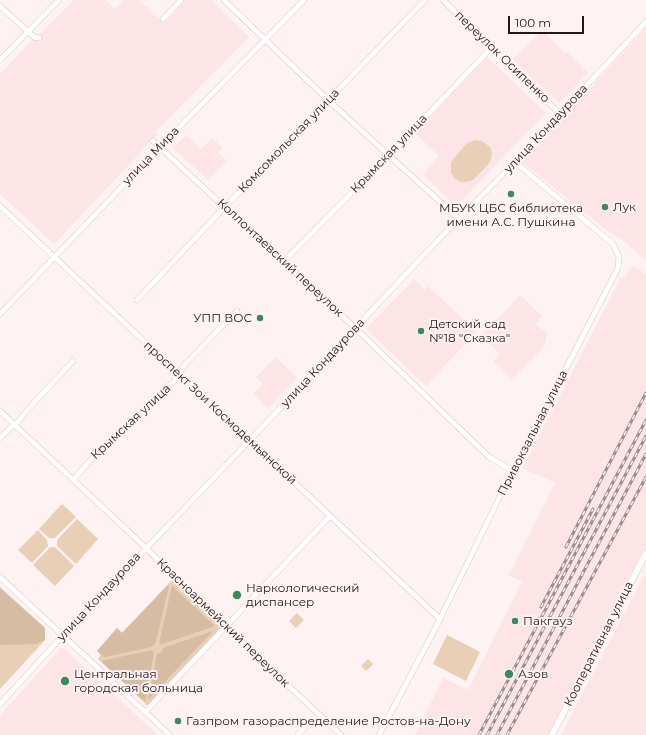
<!DOCTYPE html>
<meta charset="utf-8">
<style>
body{margin:0}
#map{position:relative;width:646px;height:735px;overflow:hidden;background:#fff2f3;font-family:Montserrat,sans-serif}
canvas{display:block}
.scale{position:absolute;left:508px;top:16px;width:76px;height:18px;box-sizing:border-box;border:2px solid #221718;border-top:0;padding-left:5px;font-size:12px;line-height:14px;white-space:nowrap;color:#221718;-webkit-text-stroke:3px #fff2f3;paint-order:stroke}
</style>
<div id="map">
<canvas width="646" height="735"></canvas>
<div class="scale">100 m</div>
</div>
<script>
const ctx = document.querySelector('canvas').getContext('2d');
ctx.lineJoin = 'round';
function fillPath(path, color) {
  ctx.fillStyle = color;
  ctx.fill(path, 'evenodd');
}
function poly(rows) {
  const path = new Path2D();
  for (const r of rows) {
    path.moveTo(r[0], r[1]);
    for (let i = 2; i < r.length; i += 2) path.lineTo(r[i], r[i + 1]);
  }
  return path;
}
function strokePath(path, color, width, dash) {
  ctx.strokeStyle = color;
  ctx.lineWidth = width;
  ctx.lineCap = dash ? 'butt' : 'round';
  ctx.setLineDash(dash || []);
  ctx.stroke(path);
}
function drawText(font, color, halo, rows, align = 'center') {
  ctx.font = font + ' Montserrat,sans-serif';
  ctx.lineWidth = 4;
  ctx.setLineDash([]);
  ctx.textBaseline = 'middle';
  ctx.strokeStyle = halo;
  ctx.fillStyle = color;
  for (const [text, x, y, turn = 0] of rows) {
    ctx.save();
    ctx.translate(x, y);
    ctx.rotate((+turn || 0) * Math.PI / 180);
    ctx.textAlign = isNaN(turn) ? turn : align;
    if (halo) ctx.strokeText(text, 0, 0);
    ctx.fillText(text, 0, 0);
    ctx.restore();
  }
}
fillPath(poly([
 [74,0,105,0,115,9,124,0,139,0,164,23,186,0,211,0,249,37,155,132,157,135,54,244,0,194,0,74,30,42,42,32],
 [646,28,646,260,620,238,609,232,522,162],
 [542,31,544,34,545,33,565,53,567,52,588,73,559,103,513,59],
 [487,57,546,113,456,206,423,175,439,156,415,133],
 [186,135,201,149,212,138,223,148,218,153,227,161,208,180,173,148],
 [633,265,646,274,646,545,548,735,415,735,443,678,468,690,522,582,509,575,555,483,523,468,620,279,625,277],
 [414,279,425,290,428,286,476,332,426,386,366,329],
 [520,295,542,316,535,324,547,333,544,347,512,379,493,361,500,354,482,336],
 [276,357,297,378,268,408,253,394,263,384,256,377],
 [646,572,646,735,561,735],
 [62,647,158,735,0,735,0,715]
]), '#fde4e7');
fillPath(poly([
 [475,140,482,141,490,147,492,154,491,160,487,166,473,180,467,182,460,182,454,178,451,172,451,162,466,144],
 [62,504,76,517,55,538,49,538,39,529],
 [77,519,98,539,76,564,57,546,57,540],
 [38,530,47,540,48,546,32,563,18,550],
 [50,547,55,547,74,566,55,586,33,565],
 [174,578,225,627,149,707,98,659,101,655,97,651,117,628,122,633],
 [0,587,45,628,45,640,0,689],
 [297,613,304,620,296,628,289,621],
 [447,635,480,652,466,681,433,664],
 [368,659,373,664,366,671,361,666]
]), '#e8cfb6');
fillPath(poly([
 [168,585,169,586,156,642,152,647,104,657,97,651,117,628,122,633],
 [172,586,215,626,162,644,159,643],
 [0,588,45,628,45,640,36,644,0,645],
 [213,631,148,700,157,654,162,652,163,648],
 [152,650,154,653,145,702,101,661]
]), '#d6bca2');
const minor = poly([
 [224,0,329,101,459,219],
 [443,0,560,114],
 [0,6,34,37,39,38],
 [163,19,181,0],
 [0,60,59,0],
 [153,141,351,324,489,457,513,471],
 [0,206,440,619],
 [284,261,390,154,492,47],
 [137,300,219,213,425,0],
 [0,314,154,153,304,0],
 [0,411,146,548,229,630,341,735],
 [0,438,14,424,17,423,29,408,73,361],
 [73,480,95,455,121,430,135,420,174,381,186,363,237,311],
 [0,577,170,735],
 [0,704,67,631,250,440,438,240,515,162,646,22],
 [145,712,330,516],
 [298,735,305,727],
 [379,735,436,627,505,486,618,268,619,257,613,244,515,162]
]);
const major = poly([
 [552,735,646,553]
]);
strokePath(minor, '#e1c2c6', 6);
strokePath(major, '#e1c2c6', 7);
strokePath(minor, '#fff', 5);
strokePath(major, '#fff', 6);
const rail = poly([
 [566,547,646,393],
 [541,607,593,509],
 [479,735,646,420],
 [487,735,646,436],
 [497,735,646,454],
 [507,735,646,477]
]);
strokePath(rail, '#9b8f90', 3);
strokePath(rail, '#fff2f3', 1.5, [4.5]);
for (const [x, y, r, color] of [
 [511,194,4,"#388b5c"],
 [605,207,4,"#388b5c"],
 [260,318,4,"#388b5c"],
 [421,331,4,"#388b5c"],
 [237,595,5,"#388b5c"],
 [515,621,4,"#388b5c"],
 [509,674,5,"#388b5c"],
 [65,681,5,"#388b5c"],
 [178,721,4,"#388b5c"]
]) {
  const dot = new Path2D();
  dot.arc(x, y, r, 0, 2 * Math.PI);
  ctx.fillStyle = color;
  ctx.fill(dot);
  strokePath(dot, '#fff2f3', 1.5);
}
drawText('12px', '#221718', '#fff2f3', [
 ["переулок Осипенко",502,57,44],
 ["улица Кондаурова",546,129,-47],
 ["Комсомольская улица",289,141,-46],
 ["Крымская улица",389,154,-46],
 ["улица Мира",151,156,-46],
 ["Коллонтаевский переулок",280,258,43],
 ["улица Кондаурова",323,363,-47],
 ["проспект Зои Космодемьянской",220,413,43],
 ["Крымская улица",131,422,-43],
 ["Привокзальная улица",533,433,-63],
 ["улица Кондаурова",99,597,-47],
 ["Красноармейский переулок",223,623,44],
 ["Кооперативная улица",599,644,-63]
]);
drawText('12px', '#221718', '#fff2f3', [
 ["Лук",613,207],
 ["МБУК ЦБС библиотека",511,208,"center"],
 ["имени А.С. Пушкина",511,222,"center"],
 ["УПП ВОС",252,318,"right"],
 ["Детский сад",429,324],
 ["№18 \"Сказка\"",429,338],
 ["Наркологический",246,588],
 ["диспансер",246,602],
 ["Пакгауз",523,621],
 ["Центральная",74,674],
 ["городская больница",74,688],
 ["Азов",518,674],
 ["Газпром газораспределение Ростов-на-Дону",186,721]
], 'left');
</script>
